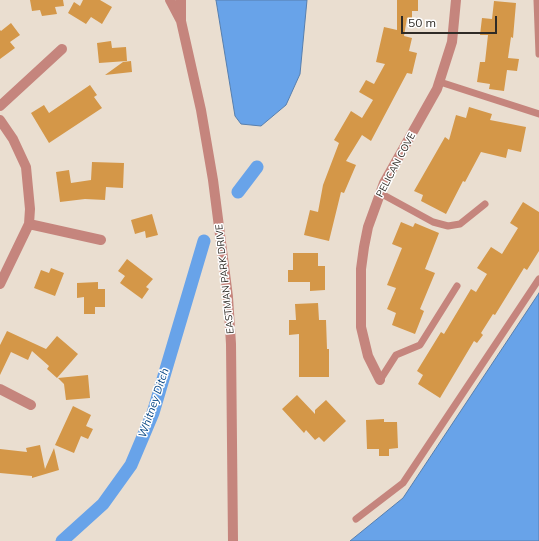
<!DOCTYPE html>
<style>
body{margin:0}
#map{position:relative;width:539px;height:541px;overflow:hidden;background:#eaded0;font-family:Mulish,sans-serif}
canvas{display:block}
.scale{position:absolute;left:401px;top:16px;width:96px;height:18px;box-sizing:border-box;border:2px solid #2f2b26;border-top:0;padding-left:5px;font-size:12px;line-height:14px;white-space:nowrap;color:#2f2b26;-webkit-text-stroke:3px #fff;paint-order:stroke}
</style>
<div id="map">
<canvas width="539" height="541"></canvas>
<div class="scale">50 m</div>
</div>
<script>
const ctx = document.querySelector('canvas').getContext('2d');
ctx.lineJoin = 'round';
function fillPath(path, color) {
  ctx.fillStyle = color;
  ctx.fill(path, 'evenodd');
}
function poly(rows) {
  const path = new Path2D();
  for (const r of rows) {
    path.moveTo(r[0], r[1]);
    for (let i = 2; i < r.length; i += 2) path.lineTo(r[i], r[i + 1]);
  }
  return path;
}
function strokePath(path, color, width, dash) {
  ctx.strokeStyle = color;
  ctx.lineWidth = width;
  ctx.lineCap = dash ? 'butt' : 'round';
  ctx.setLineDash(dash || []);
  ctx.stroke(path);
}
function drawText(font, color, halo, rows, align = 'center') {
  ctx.font = font + ' Mulish,sans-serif';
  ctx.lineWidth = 3;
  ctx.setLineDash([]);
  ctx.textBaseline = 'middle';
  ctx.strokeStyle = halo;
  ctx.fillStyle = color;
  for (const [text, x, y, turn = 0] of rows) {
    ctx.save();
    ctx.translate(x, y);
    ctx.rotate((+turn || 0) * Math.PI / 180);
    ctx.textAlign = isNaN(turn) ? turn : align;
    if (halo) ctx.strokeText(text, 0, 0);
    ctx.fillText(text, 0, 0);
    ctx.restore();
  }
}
const water = poly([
 [216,0,307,0,300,74,286,105,261,126,241,124,235,116,216,0],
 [539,293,539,541,350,541,403,498,539,293]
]);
fillPath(water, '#68a3e9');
strokePath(water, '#577fae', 1);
strokePath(poly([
 [238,192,257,167],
 [62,541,103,504,131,465,153,413,204,241]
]), '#68a3e9', 13);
fillPath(poly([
 [30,0,63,0,64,6,55,7,57,14,42,16,40,10,32,11],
 [83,0,100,0,112,7,102,24,91,17,86,24,68,13,74,2,80,6],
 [397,0,418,0,418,11,412,11,412,18,407,18,404,36,412,38,409,51,417,53,412,74,407,73,371,141,362,135,346,161,356,165,344,193,341,192,329,241,304,235,310,210,318,212,323,185,339,143,334,140,351,111,362,118,373,100,359,92,366,80,374,84,385,64,376,62,384,27,397,30],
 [494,1,516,3,513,38,511,37,508,58,519,59,517,71,507,70,504,91,489,89,490,84,477,82,480,62,485,62,488,35,480,35,482,18,492,19],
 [11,23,20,35,10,42,15,48,0,59,0,30,1,31],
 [111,41,112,48,126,47,127,61,99,63,97,43],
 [131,61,132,72,105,75,123,62],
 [90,85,97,95,94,97,102,108,49,143,31,113,44,105,49,113],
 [469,107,492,114,490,120,526,127,521,152,508,149,506,158,481,152,465,182,463,181,446,214,421,201,423,195,414,191,445,137,449,140,456,115,466,118],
 [92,162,124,163,123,188,106,187,105,200,85,199,60,202,56,172,69,170,71,183,91,180],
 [523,202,539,212,539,251,527,270,524,268,495,315,493,314,481,333,483,335,477,343,474,341,440,398,418,384,423,375,417,371,441,332,444,334,471,289,476,292,487,274,477,268,491,247,502,254,518,228,510,223],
 [152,214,158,235,146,238,145,231,135,234,131,220],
 [401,222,413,227,415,223,439,233,425,269,435,273,420,309,424,311,415,334,392,325,396,313,387,309,396,288,387,285,402,248,392,244],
 [293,253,318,253,318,266,325,266,325,290,310,291,310,282,288,282,288,270,293,270],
 [127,259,153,279,146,287,149,289,142,299,120,283,125,276,118,271],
 [51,268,64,273,55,296,34,288,41,270,49,273],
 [98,282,98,289,105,289,105,307,95,307,95,314,84,314,84,297,77,298,77,283],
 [318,303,319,320,326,320,327,349,329,349,329,377,299,377,299,334,289,335,289,320,296,320,295,304],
 [7,331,46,349,57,336,78,354,57,378,47,369,49,366,32,351,28,360,11,352,0,375,0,345],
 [88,375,90,398,66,400,64,384,58,378],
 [297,395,315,414,315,410,326,400,346,421,324,442,319,437,315,440,306,430,304,433,282,409],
 [73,406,91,415,86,426,93,429,88,439,81,436,74,453,55,445],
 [384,419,384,422,397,422,398,448,389,449,389,456,379,456,379,449,367,449,366,420],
 [40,445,45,469,54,448,59,470,32,478,32,476,0,473,0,449,27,452,26,448]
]), '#d49748');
strokePath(poly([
 [537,0,539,54],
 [440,82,539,114],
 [380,193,433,222,448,226,460,224,485,204],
 [380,380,396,355,420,345,457,286],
 [356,519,403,483,539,279]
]), '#c5857d', 7);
strokePath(poly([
 [0,106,62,49],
 [0,120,13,139,26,167,30,209,29,224,0,284],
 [29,224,101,240],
 [380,380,368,356,361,327,361,269,364,247,368,227,384,183,437,89,452,42,456,0],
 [0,389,31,405]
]), '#c5857d', 10);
strokePath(poly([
 [170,0,181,21],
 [181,0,181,21,201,110,213,180,228,297,231,344,233,541]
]), '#c5857d', 10);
drawText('10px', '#2f2b26', '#fff', [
 ["PELICAN COVE",396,165,-62],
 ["EASTMAN PARK DRIVE",225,279,-96]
]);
drawText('italic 11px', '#054583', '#fff', [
 ["Whitney Ditch",154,403,-71]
]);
</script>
